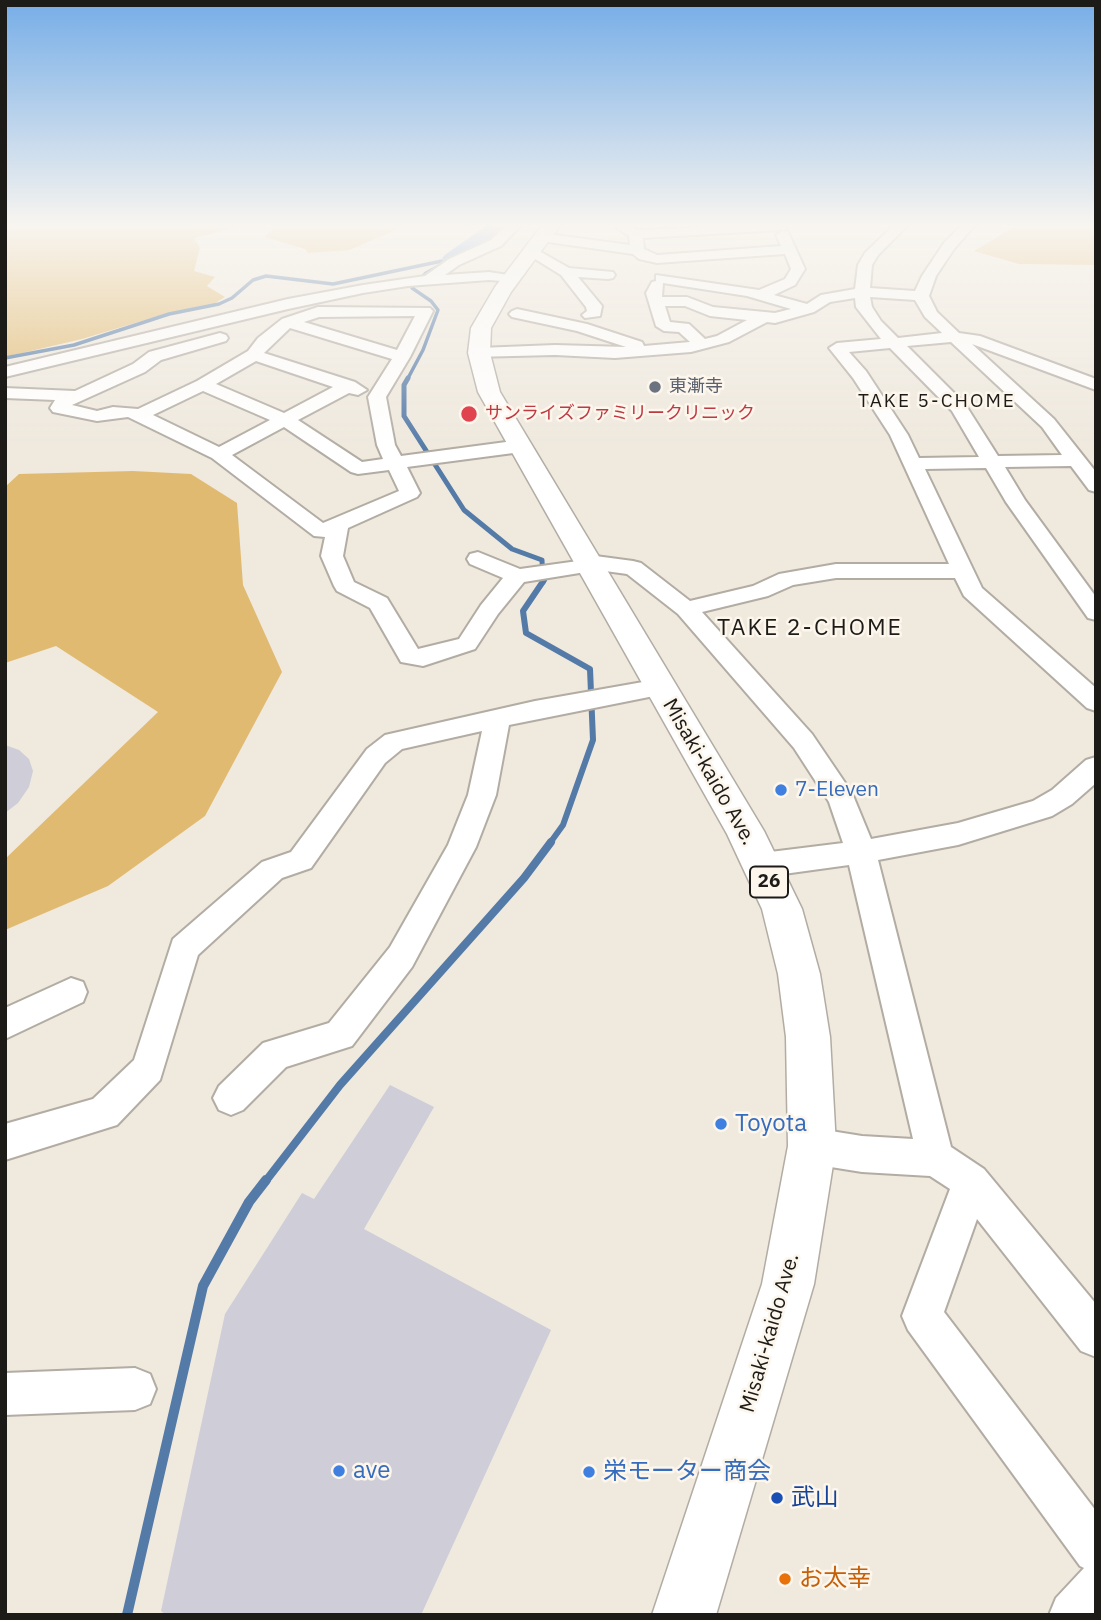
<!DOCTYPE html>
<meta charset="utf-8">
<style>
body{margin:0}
#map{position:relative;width:1101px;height:1620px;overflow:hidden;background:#efe9de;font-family:"IBM Plex Sans",sans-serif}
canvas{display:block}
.frame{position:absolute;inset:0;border:7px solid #1d1b18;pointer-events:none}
</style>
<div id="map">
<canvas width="1101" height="1620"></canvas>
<div class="frame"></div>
</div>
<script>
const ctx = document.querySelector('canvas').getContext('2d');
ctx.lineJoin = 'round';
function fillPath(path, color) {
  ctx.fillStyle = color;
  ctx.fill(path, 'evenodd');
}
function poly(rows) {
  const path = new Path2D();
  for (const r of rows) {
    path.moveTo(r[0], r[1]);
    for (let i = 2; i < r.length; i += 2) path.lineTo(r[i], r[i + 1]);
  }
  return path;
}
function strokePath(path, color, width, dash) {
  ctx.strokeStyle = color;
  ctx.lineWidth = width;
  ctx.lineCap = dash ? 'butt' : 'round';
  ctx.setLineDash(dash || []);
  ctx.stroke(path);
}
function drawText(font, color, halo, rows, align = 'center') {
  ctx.font = font + ' "IBM Plex Sans","Noto Sans JP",sans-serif';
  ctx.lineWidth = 5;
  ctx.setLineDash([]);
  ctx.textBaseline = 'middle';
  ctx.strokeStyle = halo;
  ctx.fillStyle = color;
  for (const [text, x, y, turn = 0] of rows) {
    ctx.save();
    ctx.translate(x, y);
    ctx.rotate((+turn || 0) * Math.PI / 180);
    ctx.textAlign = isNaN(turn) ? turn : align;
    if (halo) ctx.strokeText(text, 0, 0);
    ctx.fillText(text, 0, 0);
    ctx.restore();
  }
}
fillPath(poly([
 [5,224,250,224,194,238,200,248,194,271,215,277,207,286,225,297,212,305,168,313,82,339,5,357],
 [277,224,410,224,349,250,308,253,305,249,265,237],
 [1019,224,1096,224,1096,265,1019,264,974,251],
 [133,471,191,474,237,503,243,585,282,672,205,816,108,886,5,930,5,859,158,712,56,646,5,663,5,487,19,474]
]), '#e1ba71');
strokePath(poly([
 [5,358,74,345,169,314,219,304,232,298,253,280,266,276,333,284,442,261],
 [407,380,423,350,438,310,431,301,412,288,426,273,446,262]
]), '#547aa8', 3.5);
strokePath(poly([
 [408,378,404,385,404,416,464,510,512,549,542,560,543,582]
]), '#547aa8', 5);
strokePath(poly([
 [544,580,523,611,526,633,590,669,593,740,563,825,550,843]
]), '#547aa8', 6);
strokePath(poly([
 [265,1182,340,1085,524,878,551,842]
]), '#547aa8', 8);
strokePath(poly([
 [127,1615,203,1286,249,1202,266,1180]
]), '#547aa8', 10);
fillPath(poly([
 [489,224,511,224,460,262,446,262,442,258,446,254,489,224]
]), '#6ba2e5');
fillPath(poly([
 [5,745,19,750,29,759,33,771,29,787,18,803,5,813],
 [390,1085,434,1107,364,1229,551,1330,421,1615,166,1615,161,1611,225,1314,302,1193,314,1199]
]), '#cecdd8');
const minor = poly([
 [508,224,522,224,501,246,459,265,445,275,489,272,515,276,517,279,515,282,489,280,408,286,363,293,288,309,5,377,5,367,288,299,363,285,425,276,449,259,491,240,508,224],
 [620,224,632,224,631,226,638,230,786,224,786,229,781,230,643,238,644,249,657,255,781,246,776,235,783,231,788,232,805,269,795,285,774,295,807,304,821,295,855,289,858,265,865,253,895,224,909,224,878,255,872,265,870,288,915,291,922,276,944,243,963,224,976,224,954,249,936,276,929,296,937,312,959,333,980,336,1096,379,1096,390,972,344,1054,419,1096,472,1096,492,1089,490,1071,466,1005,467,1025,500,1096,597,1096,620,1088,618,1006,502,986,468,925,469,982,588,1096,688,1096,711,1087,708,964,596,955,578,836,578,793,585,768,596,702,612,812,734,852,793,871,839,958,823,1033,801,1052,790,1086,760,1096,757,1096,783,1072,804,1052,816,958,845,878,860,951,1147,984,1169,1096,1304,1096,1357,1081,1351,977,1219,944,1312,1096,1511,1096,1615,1049,1615,1056,1598,1084,1568,1080,1566,908,1330,902,1316,950,1189,930,1176,862,1172,812,1164,799,1159,794,1146,799,1133,812,1128,862,1136,913,1139,849,865,762,877,752,873,747,865,752,857,762,853,843,843,829,802,794,748,678,614,627,574,598,570,524,582,498,614,475,649,423,666,401,662,370,608,337,591,334,586,321,556,325,537,314,536,212,458,128,417,97,421,53,412,50,408,55,400,5,398,5,388,75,391,133,364,149,352,220,333,226,335,228,338,226,341,161,360,145,372,72,405,97,411,113,407,138,409,197,381,248,351,258,338,282,319,318,307,430,308,433,311,410,357,386,397,395,445,401,456,521,440,530,446,521,452,407,467,420,493,417,497,348,528,343,556,354,582,387,598,418,649,459,639,481,605,503,578,470,564,467,559,470,554,478,552,520,569,578,561,588,555,633,561,641,563,690,601,753,586,779,574,836,564,949,564,890,435,853,378,829,348,837,343,881,339,856,307,855,298,830,302,814,312,775,323,767,322,729,342,691,352,615,358,555,355,473,357,471,353,479,348,555,345,626,347,577,331,512,317,509,314,512,311,517,309,587,324,642,342,644,346,690,342,679,332,664,331,656,326,646,293,652,282,656,281,656,275,759,290,785,279,791,269,785,254,657,263,639,259,633,254,541,241,534,237,541,233,630,245,629,236,617,228,620,224],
 [663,283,747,296,791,309,775,313,713,307,687,297,662,297,663,283],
 [870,297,915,300,925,317,942,333,898,338,881,321,872,307,870,297],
 [665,306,685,306,710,316,747,320,717,336,705,339,689,324,670,322,665,306],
 [415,316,397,350,304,322,319,317,415,316],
 [290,328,392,359,368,397,377,445,383,459,362,462,298,420,349,393,358,395,367,390,355,382,264,353,290,328],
 [951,342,1042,427,1062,455,998,456,965,404,907,346,951,342],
 [890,348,952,411,979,457,919,458,908,435,866,371,849,352,890,348],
 [256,361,333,387,284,413,216,384,256,361],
 [203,391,270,420,219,447,153,415,203,391],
 [284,427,351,472,358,474,389,470,399,491,323,523,232,455,284,427],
 [532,247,569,268,613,272,615,275,613,278,608,279,578,277,602,306,600,316,585,318,582,315,587,311,586,307,561,275,527,254,525,251,532,247],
 [660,679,669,681,672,687,669,693,509,725,496,795,476,847,412,967,352,1046,286,1067,243,1110,231,1115,219,1110,213,1098,219,1086,263,1043,329,1023,390,947,448,845,468,795,482,731,402,749,385,763,311,868,282,878,198,955,160,1080,117,1125,5,1160,5,1124,93,1099,134,1060,173,939,262,862,291,852,367,749,385,735,535,701,660,679],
 [71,978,83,982,87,992,83,1002,5,1039,5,1008,71,978],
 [135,1368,150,1374,156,1389,150,1404,135,1410,5,1415,5,1373,135,1368]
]);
const major = poly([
 [543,224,561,224,511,292,491,328,490,353,500,392,764,831,802,909,820,974,830,1037,836,1146,814,1284,716,1615,652,1615,762,1284,788,1146,786,1037,778,974,762,909,727,834,478,392,468,353,471,328,495,287,543,224]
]);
strokePath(minor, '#b2aca3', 4);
strokePath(major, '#b2aca3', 3);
fillPath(minor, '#fff');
fillPath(major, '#fff');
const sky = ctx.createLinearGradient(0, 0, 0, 450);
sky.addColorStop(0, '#76ade7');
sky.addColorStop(0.5, '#f8f5f0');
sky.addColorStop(1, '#f8f5f000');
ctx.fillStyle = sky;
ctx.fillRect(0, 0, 1101, 450);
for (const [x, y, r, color] of [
 [655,387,7,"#6b7280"],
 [469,414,9,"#e0444e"],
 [781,790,7,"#3f7fe0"],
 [721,1124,7,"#3f7fe0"],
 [339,1471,7,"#3f7fe0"],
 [589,1472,7,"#3f7fe0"],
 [777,1498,7,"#1a4fb4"],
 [785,1579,7,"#e8710a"]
]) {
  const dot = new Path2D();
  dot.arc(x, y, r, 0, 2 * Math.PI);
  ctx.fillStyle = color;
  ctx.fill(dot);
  strokePath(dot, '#fcf6ec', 2.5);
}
drawText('18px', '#5b616d', '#fcf6ec', [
 ["東漸寺",669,387]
], 'left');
drawText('18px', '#be3a42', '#fcf6ec', [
 ["サンライズファミリークリニック",485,414]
], 'left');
ctx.letterSpacing = '2px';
drawText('19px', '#1d1b18', '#fcf6ec', [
 ["TAKE 5-CHOME",937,402]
]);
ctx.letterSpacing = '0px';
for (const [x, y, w] of [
 [769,882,38]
]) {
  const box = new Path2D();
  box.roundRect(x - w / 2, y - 15.5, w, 31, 5);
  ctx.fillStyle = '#fcf6ec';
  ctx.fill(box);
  strokePath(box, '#1d1b18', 2);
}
drawText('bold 19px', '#1d1b18', null, [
 ["26",769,882]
]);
drawText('21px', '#1d1b18', '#fcf6ec', [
 ["Misaki-kaido Ave.",709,772,60],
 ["Misaki-kaido Ave.",770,1333,-74]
]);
drawText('21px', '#366cbe', '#fcf6ec', [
 ["7-Eleven",795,790]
], 'left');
ctx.letterSpacing = '2px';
drawText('23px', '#1d1b18', '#fcf6ec', [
 ["TAKE 2-CHOME",810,628]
]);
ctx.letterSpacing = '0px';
drawText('24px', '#366cbe', '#fcf6ec', [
 ["Toyota",735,1124],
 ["ave",353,1471],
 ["栄モーター商会",603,1472]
], 'left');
drawText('24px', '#164399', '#fcf6ec', [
 ["武山",791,1498]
], 'left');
drawText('24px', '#c56008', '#fcf6ec', [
 ["お太幸",799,1579]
], 'left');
</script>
